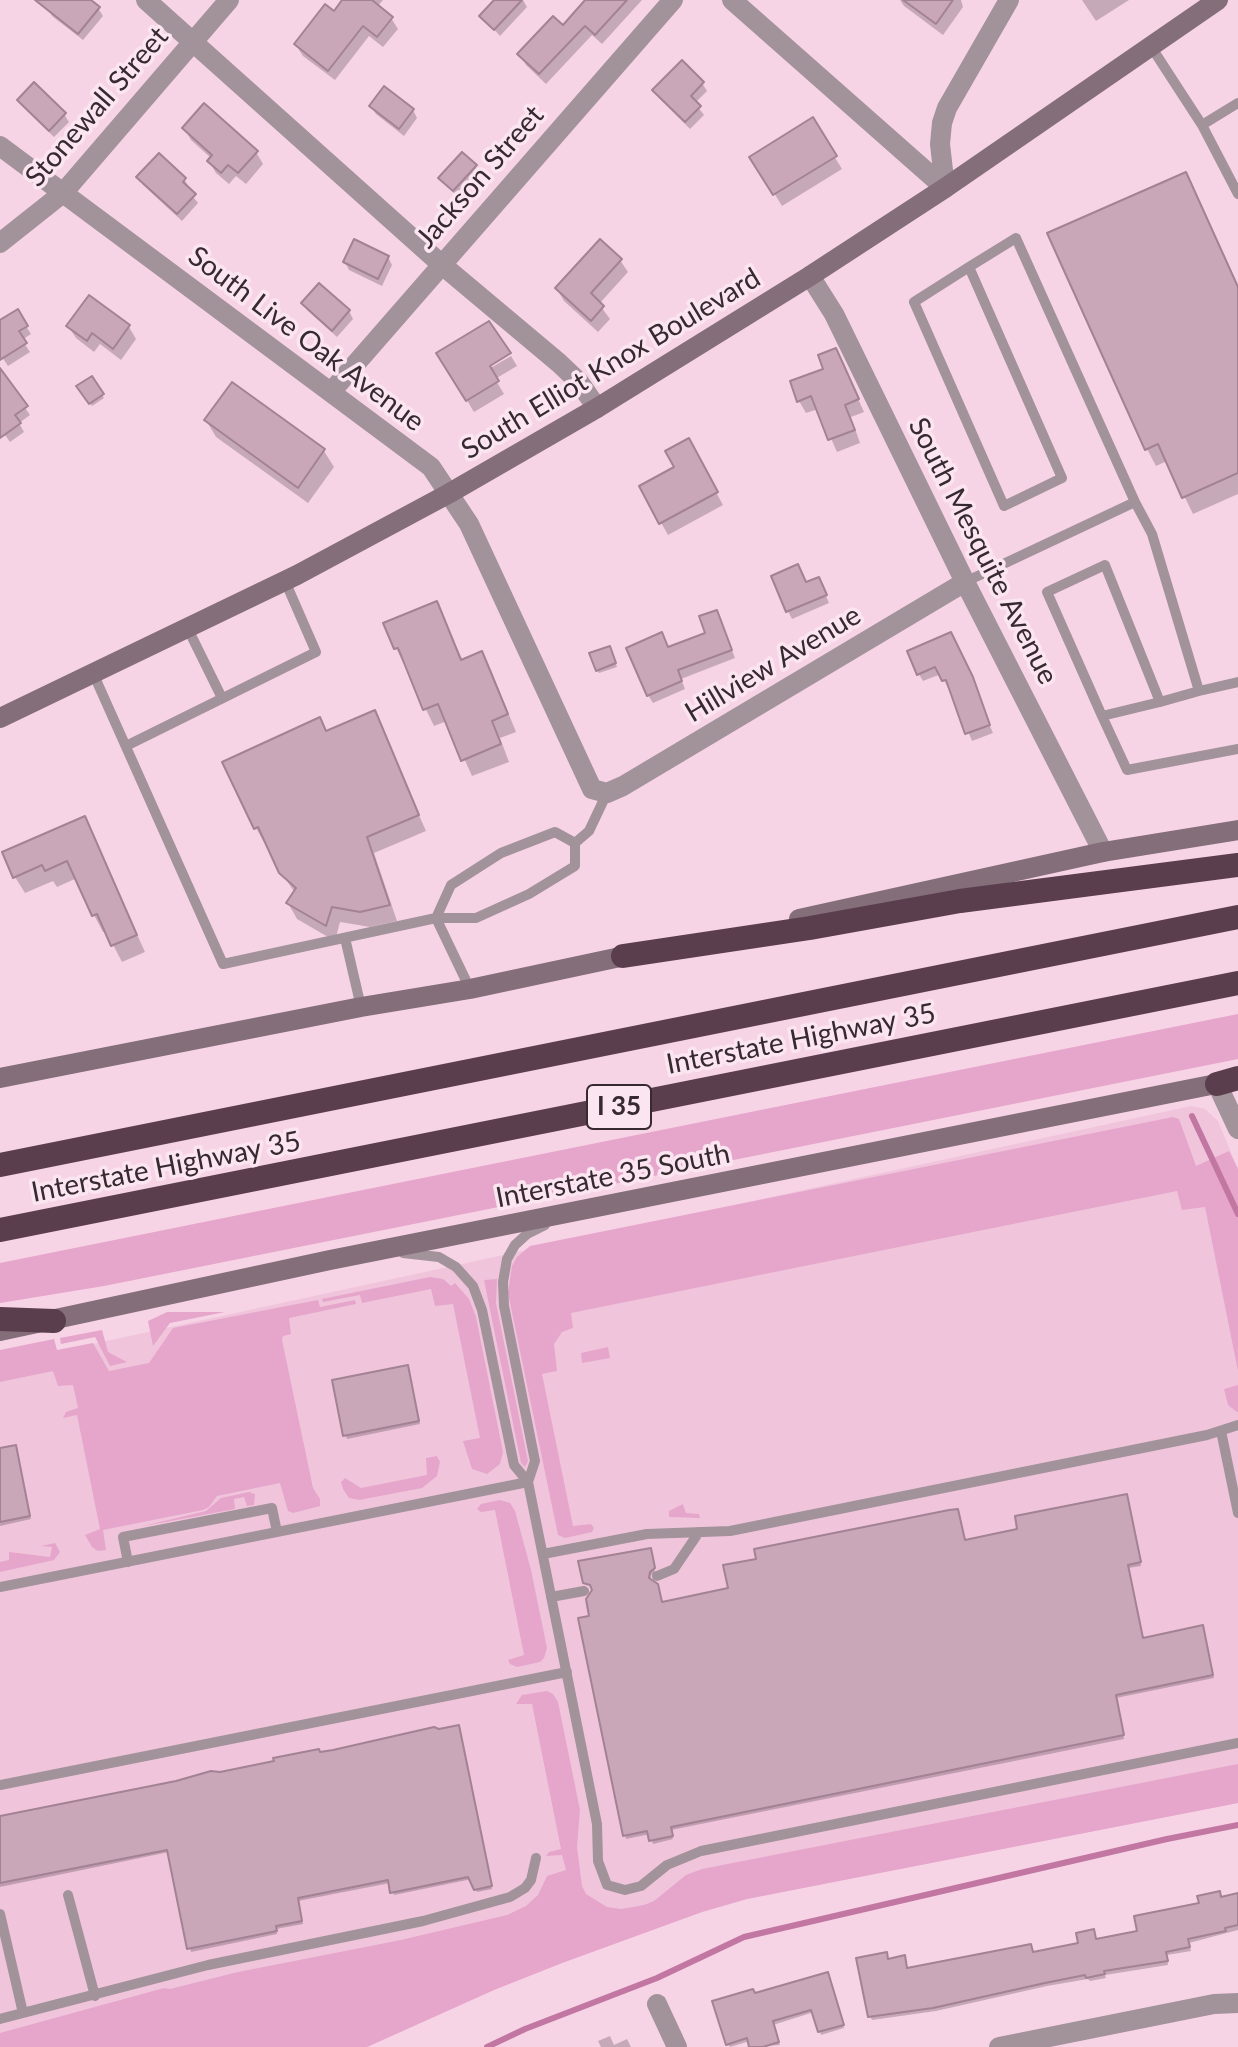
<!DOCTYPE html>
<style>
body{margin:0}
canvas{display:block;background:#f7d3e6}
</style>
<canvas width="1238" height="2047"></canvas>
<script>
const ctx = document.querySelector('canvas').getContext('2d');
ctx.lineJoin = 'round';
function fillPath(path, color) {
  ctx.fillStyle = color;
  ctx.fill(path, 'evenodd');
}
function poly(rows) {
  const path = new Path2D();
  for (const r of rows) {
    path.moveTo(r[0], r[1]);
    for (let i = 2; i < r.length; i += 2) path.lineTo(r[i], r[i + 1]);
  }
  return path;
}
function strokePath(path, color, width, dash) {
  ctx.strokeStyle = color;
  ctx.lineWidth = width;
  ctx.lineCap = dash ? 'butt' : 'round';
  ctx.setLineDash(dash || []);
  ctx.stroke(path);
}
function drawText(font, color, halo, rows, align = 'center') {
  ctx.font = font + ' Lato,sans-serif';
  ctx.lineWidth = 7;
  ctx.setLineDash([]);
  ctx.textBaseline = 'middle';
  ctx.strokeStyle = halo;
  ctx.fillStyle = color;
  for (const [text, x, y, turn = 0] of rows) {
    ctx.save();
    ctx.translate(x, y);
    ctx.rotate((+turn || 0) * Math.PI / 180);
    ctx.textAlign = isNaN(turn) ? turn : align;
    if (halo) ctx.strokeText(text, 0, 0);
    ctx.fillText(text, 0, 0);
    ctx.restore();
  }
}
fillPath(poly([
 [1191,1106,1205,1109,1218,1121,1238,1169,1238,1803,747,1899,702,1912,562,1963,494,1990,367,2047,0,2047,0,1364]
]), '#f0c5dc');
fillPath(poly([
 [1238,1014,1238,1059,104,1286,0,1303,0,1263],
 [1173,1117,1179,1119,1196,1166,1229,1151,1238,1169,1238,1371,1205,1207,1182,1210,1177,1191,571,1313,573,1328,562,1332,554,1344,557,1371,542,1374,573,1526,591,1524,594,1528,592,1532,565,1538,558,1535,508,1293,512,1266,517,1257,530,1246],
 [430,1277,443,1279,451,1286,455,1283,469,1299,476,1317,503,1452,500,1464,487,1474,472,1469,463,1441,480,1438,453,1304,435,1306,431,1289,362,1303,360,1295,323,1302,322,1299],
 [497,1279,496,1303,528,1461,525,1467,521,1463,484,1280],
 [318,1300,320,1307,355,1300,356,1304,289,1318,291,1334,283,1336,282,1340,313,1488,320,1499,320,1506,293,1513,288,1511,280,1483,217,1496,209,1507,203,1510,103,1530,106,1550,98,1551,92,1547,85,1535,100,1529,77,1415,63,1418,66,1412,78,1408,73,1385,58,1386,53,1371,0,1382,0,1350,54,1339,57,1350,93,1343,109,1371,149,1363,173,1328],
 [167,1312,225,1312,170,1323,153,1346,148,1321],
 [102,1330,108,1352,127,1362,110,1366,95,1337,61,1344,60,1338],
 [608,1347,610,1358,582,1363,581,1353],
 [1238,1385,1238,1412,1237,1412,1228,1405,1224,1389],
 [437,1456,440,1462,437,1476,422,1488,359,1500,349,1498,343,1489,341,1482,345,1478,361,1488,427,1475,426,1458],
 [249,1492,255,1494,254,1505,247,1506,244,1497,234,1499,235,1509,139,1527,206,1511,221,1498],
 [500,1500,510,1503,515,1511,531,1570,547,1648,544,1658,540,1662,517,1667,510,1664,508,1660,524,1655,495,1510,481,1512,477,1509,481,1504],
 [683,1504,686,1513,699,1514,700,1518,669,1517,669,1511],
 [55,1543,60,1552,54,1560,0,1572,0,1562,9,1560,9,1552,50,1557,52,1547,41,1546],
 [547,1691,553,1694,558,1702,580,1810,577,1847,582,1886,586,1894,607,1907,621,1909,644,1905,654,1901,686,1875,702,1869,1238,1764,1238,1803,747,1899,702,1912,562,1963,494,1990,367,2047,0,2047,0,2033,164,1988,170,1989,238,1972,401,1940,507,1915,526,1906,538,1895,547,1876,566,1870,562,1855,546,1856,549,1852,561,1849,532,1704,516,1704,522,1695]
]), '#e6a5ca');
fillPath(poly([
 [55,0,88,0,98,8,103,16,83,40,52,16,48,8],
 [345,0,383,0,377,7,391,18,398,29,383,47,369,36,335,80,303,56,296,45,334,13],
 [497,0,523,0,527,7,500,36,482,16],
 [588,0,642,0,602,44,592,35,546,84,526,65,520,54,563,27],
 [900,0,961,0,963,7,943,35,904,6],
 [1082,0,1129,0,1096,21],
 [702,83,707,91,695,103,704,115,690,129,659,98,655,90],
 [19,100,64,114,69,122,54,137,24,108],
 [371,106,413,110,417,118,404,136,376,114],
 [812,120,842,169,782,206,752,157],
 [184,128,256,152,263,164,246,184,236,176,229,184,216,173,209,161,211,158,191,140],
 [475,167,480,174,458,198,441,178],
 [1185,174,1238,286,1238,494,1193,514,1167,461,1156,466,1147,449],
 [139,177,184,179,189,187,187,189,198,203,182,221,143,185],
 [388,257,392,265,382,286,349,270,345,262],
 [620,260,628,272,599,304,610,319,598,332,564,301,557,289],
 [303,304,349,311,353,319,337,337,308,311],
 [17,312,31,334,22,340,30,352,8,366,0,354,0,323],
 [68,326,129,327,136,339,121,360,100,344,94,352,76,338],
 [439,354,480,370,482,373,511,356,517,366,495,379,504,394,474,412],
 [842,363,864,412,851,417,860,443,837,452,818,409,806,413,799,401],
 [3,376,30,415,19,423,24,432,10,442,0,428,0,378],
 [91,379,104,398,92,406,79,387],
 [233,385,324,451,334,467,308,503,216,437,206,420],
 [688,441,723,505,668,535,641,487,677,468],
 [806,585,822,587,829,603,792,619,788,611],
 [436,603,463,661,481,654,491,670,516,732,500,738,509,762,472,776,447,721,434,726,396,648],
 [720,620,735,658,681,679,685,689,653,703,648,695],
 [954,643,993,733,972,741,950,687,948,688,941,674,923,681,919,674],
 [611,651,617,667,599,673,597,670],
 [374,713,426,831,374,853,397,921,370,927,340,922,335,941,297,919,288,903,295,893,281,872,267,843,265,844,256,828,225,763,327,733],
 [84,818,145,952,122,962,106,931,103,932,94,915,77,878,57,887,53,881,25,893,15,877],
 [409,1371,420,1424,347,1439,334,1382],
 [0,1451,17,1451,31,1519,0,1526],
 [1128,1499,1141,1566,1128,1568,1143,1640,1204,1631,1214,1678,1116,1698,1124,1739,671,1830,673,1839,653,1844,650,1834,626,1839,592,1618,593,1588,584,1582,651,1553,655,1572,651,1575,650,1581,662,1604,1020,1530],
 [460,1731,492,1889,477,1892,472,1879,394,1895,390,1883,298,1901,303,1924,276,1929,277,1934,191,1952,169,1852,0,1887,0,1819,320,1754],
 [1238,1898,1238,1930,1189,1943,1191,1951,1167,1955,1168,1965,1105,1975,1106,1978,1090,1981,1088,1979,1047,1986,936,2011,872,2020,870,2016,888,1961,906,1961,908,1970,1033,1954,1140,1933,1222,1899],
 [829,1977,844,2028,821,2035,814,2012,773,2025,780,2045,752,2047,750,2041,730,2047,728,2044,755,1995],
 [610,2036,614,2045,627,2039,631,2047,601,2047,598,2041]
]), '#0003');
strokePath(poly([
 [1192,1116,1238,1214],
 [487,2047,525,2029,657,1978,744,1937,1167,1839,1238,1825]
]), '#c277a3', 6);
const building = poly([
 [35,0,91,0,100,7,78,34,35,0],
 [342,0,372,0,393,17,377,37,363,26,328,71,294,44,325,4,334,11,342,0],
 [494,0,522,0,494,30,479,16,494,0],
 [585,0,627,0,595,35,585,26,539,74,517,54,553,16,563,25,585,0],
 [903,0,953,0,936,24,903,0],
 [682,60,704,82,691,96,701,106,685,122,652,90,682,60],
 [34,82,66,113,49,131,17,100,34,82],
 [384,86,414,109,399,129,369,106,384,86],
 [204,103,258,151,238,173,228,165,221,173,207,161,212,155,182,128,204,103],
 [813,117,837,156,773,195,749,157,813,117],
 [462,152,477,165,453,191,438,178,462,152],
 [159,153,186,178,183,182,196,194,177,214,136,177,159,153],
 [1186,172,1238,287,1238,473,1182,498,1158,444,1145,450,1047,233,1186,172],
 [354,239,389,256,378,279,343,262,354,239],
 [600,239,622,259,591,293,604,306,591,321,555,288,600,239],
 [319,283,350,310,332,331,301,303,319,283],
 [89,295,130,325,113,349,92,333,87,341,66,326,89,295],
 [18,309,28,326,19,331,27,343,0,360,0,320,18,309],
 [489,321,511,353,490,366,499,381,466,401,436,353,489,321],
 [836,348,859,399,845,405,855,430,828,440,811,396,797,402,790,381,823,369,818,355,836,348],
 [0,368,28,406,15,415,21,423,0,438,0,368],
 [92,376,104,394,89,404,76,386,92,376],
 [232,382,325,449,298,488,204,420,232,382],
 [689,438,718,492,659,524,639,486,674,467,665,451,689,438],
 [798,564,806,582,819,577,827,595,786,612,771,576,798,564],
 [437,601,461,660,482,651,508,714,492,721,501,744,461,761,438,704,423,710,398,648,394,649,383,623,437,601],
 [717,610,732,650,678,670,682,681,647,696,626,648,662,632,668,647,705,633,699,616,717,610],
 [951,632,973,677,990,725,965,734,946,680,942,681,935,667,917,675,907,651,951,632],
 [610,646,616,663,596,671,589,653,610,646],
 [375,710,419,815,367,837,390,905,360,912,332,907,326,926,286,903,296,888,279,873,258,827,254,829,222,762,320,717,326,731,375,710],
 [85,816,137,935,111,946,97,914,92,916,67,861,45,871,42,865,13,878,2,852,85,816],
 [408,1365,419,1421,343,1436,332,1380,408,1365],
 [16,1445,30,1516,0,1522,0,1448,16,1445],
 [1127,1494,1141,1562,1128,1565,1143,1638,1203,1625,1213,1675,1116,1695,1124,1735,671,1827,673,1836,649,1841,647,1831,623,1836,578,1618,589,1616,586,1599,592,1590,590,1585,583,1583,578,1561,651,1548,655,1568,650,1572,649,1578,658,1584,662,1602,728,1588,723,1565,756,1559,754,1549,949,1510,958,1509,965,1540,1017,1529,1015,1516,1127,1494],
 [459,1725,492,1886,474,1890,468,1877,390,1893,388,1880,298,1898,302,1921,276,1926,277,1931,187,1949,167,1850,0,1883,0,1816,176,1781,211,1771,220,1772,274,1761,273,1758,319,1749,320,1752,333,1750,434,1727,439,1729,459,1725],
 [1220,1891,1221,1897,1238,1893,1238,1925,1225,1928,1226,1931,1188,1939,1190,1947,1166,1952,1168,1961,1104,1971,1105,1974,1086,1978,1085,1975,1045,1983,933,2008,868,2017,856,1958,887,1952,888,1959,905,1955,907,1968,1031,1944,1033,1952,1078,1943,1076,1933,1094,1929,1096,1939,1137,1931,1134,1916,1199,1903,1197,1896,1220,1891],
 [828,1972,844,2025,818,2032,811,2010,773,2021,779,2042,763,2047,749,2047,747,2038,726,2045,712,2001,753,1989,755,1993,828,1972]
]);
fillPath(building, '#c9a7b9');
strokePath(building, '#a38294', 2);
strokePath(poly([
 [1150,45,1202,125,1238,194],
 [1202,125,1238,103],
 [969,267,1062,478,1004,506,914,302,969,267,1016,238,1135,502],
 [965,582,1135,502,1152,534,1199,691],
 [187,627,222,698],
 [93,673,223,964,436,918,476,918,529,894,575,866,575,843,555,832,501,853,451,885,436,918,470,989],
 [1160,702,1105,565,1047,592,1102,716,1160,702,1199,691,1238,682],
 [1102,716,1127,770,1238,749],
 [126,746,316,652,285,581],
 [575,843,589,831,607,793],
 [345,938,361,1007],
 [403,1253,439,1257,456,1267,473,1286,482,1310,514,1465,528,1482,535,1461,504,1306,503,1282,507,1259,515,1245,527,1234,545,1225],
 [1221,1431,1238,1513],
 [543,1554,647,1534,730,1531,1207,1435,1238,1425],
 [128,1562,123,1537,272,1508,277,1532],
 [657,1576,674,1569,699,1532],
 [0,1587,528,1482,597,1824,598,1861,607,1885,625,1890,641,1886,667,1865,701,1851,1238,1743],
 [551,1597,584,1591],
 [0,1785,567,1672],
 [68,1895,95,1996],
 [0,1914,23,2013],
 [0,2019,208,1965,423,1921,510,1897,525,1888,531,1880,536,1858]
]), '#a2929a', 10);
strokePath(poly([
 [146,0,441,264,559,363,579,382,597,408],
 [732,0,945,188],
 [0,146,431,467,469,524,592,789,607,793,623,786,965,582],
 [945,188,940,144,942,123,947,108,1009,0],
 [0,243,63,193,229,0],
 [810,276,834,314,965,582,1103,852],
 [331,392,673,0],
 [1217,1084,1238,1129],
 [657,2004,677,2047],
 [999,2047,1214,2004,1238,2003]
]), '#a2929a', 20);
strokePath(poly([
 [0,718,297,575,448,494,597,408,810,276,945,188,1218,0],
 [799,919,1103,852,1238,830],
 [0,1078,361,1007,470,989,639,953],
 [0,1331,330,1260,1231,1081]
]), '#846e7a', 20);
strokePath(poly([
 [623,956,810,928,960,901,1238,865],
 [1217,1084,1238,1078],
 [0,1165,1238,917],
 [0,1230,1238,983],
 [0,1319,54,1321]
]), '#5b3e4e', 24);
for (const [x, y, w] of [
 [619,1107,64]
]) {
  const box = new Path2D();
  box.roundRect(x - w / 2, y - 22, w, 44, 6);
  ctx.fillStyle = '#fbe5f0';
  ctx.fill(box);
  strokePath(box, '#362930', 2);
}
drawText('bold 26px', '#362930', null, [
 ["I 35",619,1107]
]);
drawText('28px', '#362930', '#fbe5f0', [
 ["Stonewall Street",97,107,-49],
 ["Jackson Street",480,177,-49],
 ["South Live Oak Avenue",306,339,37],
 ["South Elliot Knox Boulevard",611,364,-31],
 ["South Mesquite Avenue",983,551,63],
 ["Hillview Avenue",773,664,-31],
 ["Interstate Highway 35",801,1039,-11],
 ["Interstate Highway 35",166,1167,-11],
 ["Interstate 35 South",613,1176,-11]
]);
</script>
